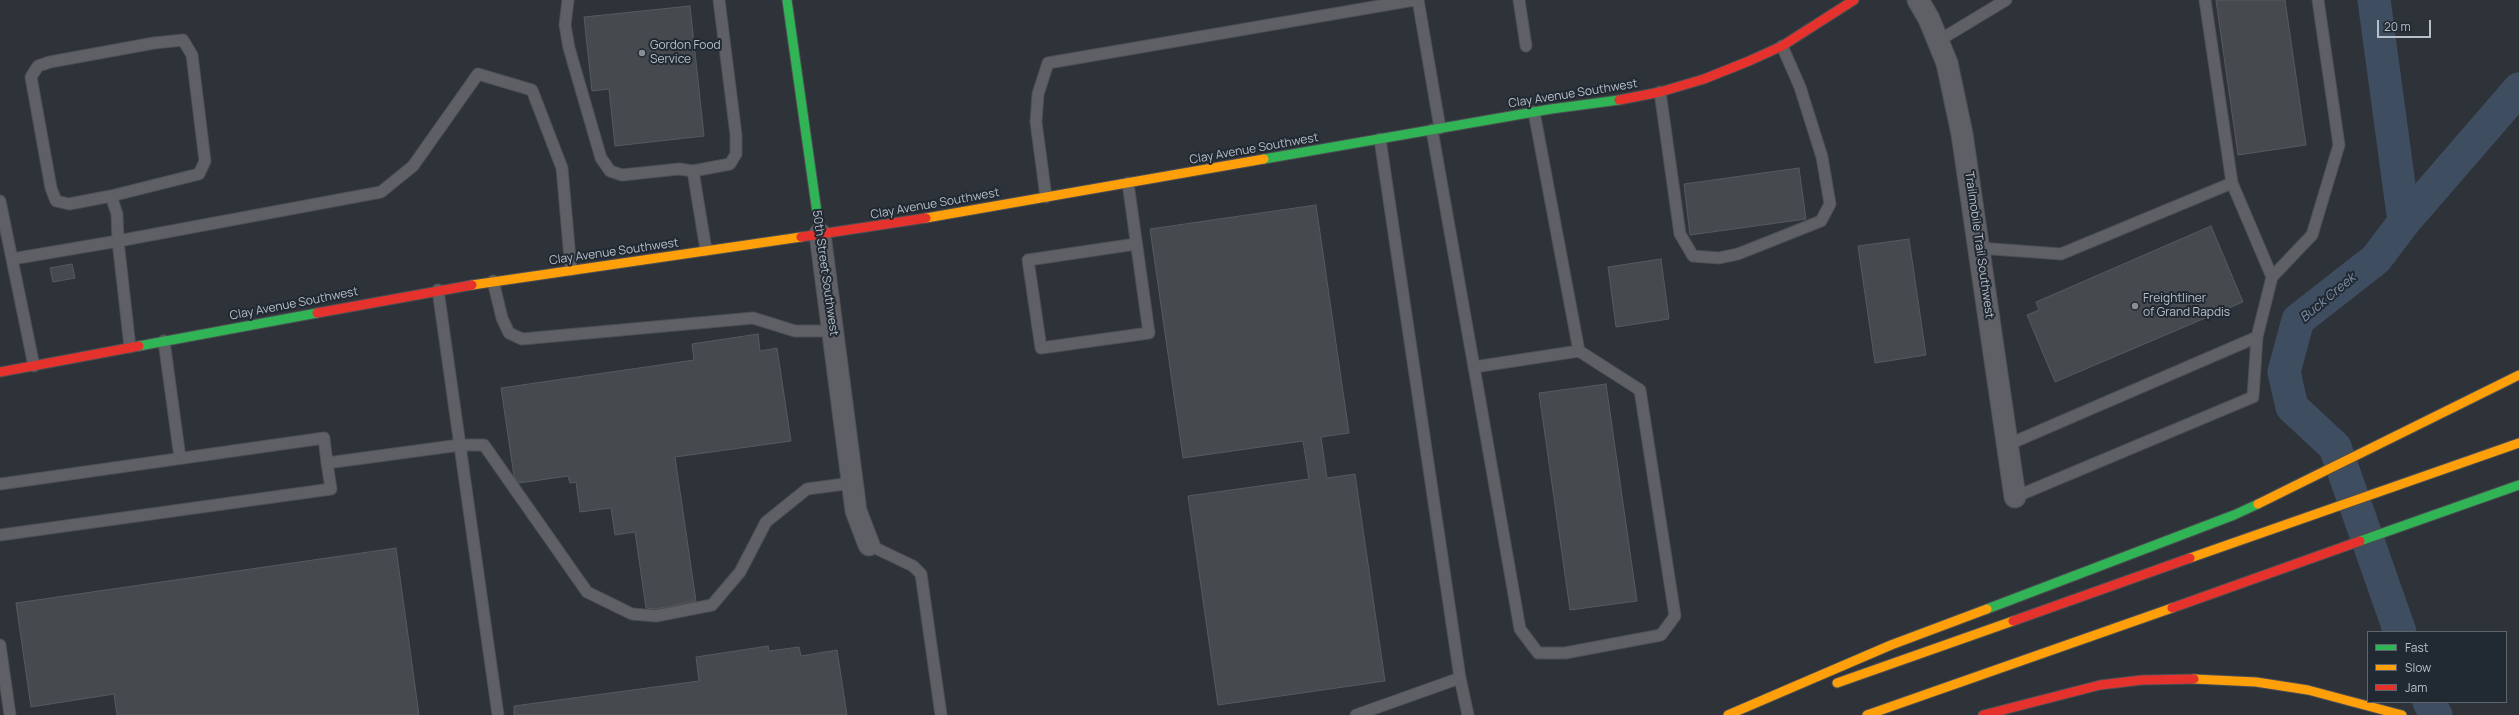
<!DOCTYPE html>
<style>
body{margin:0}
#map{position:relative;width:2519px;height:715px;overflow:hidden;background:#2e3339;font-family:Manrope,sans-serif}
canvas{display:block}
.legend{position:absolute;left:2367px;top:631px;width:140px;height:72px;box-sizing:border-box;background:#212933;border:1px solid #5e656f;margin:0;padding:5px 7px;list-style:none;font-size:12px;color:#b9bfc8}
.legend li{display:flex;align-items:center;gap:8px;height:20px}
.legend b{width:20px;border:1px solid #5e656f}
.scale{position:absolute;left:2377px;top:20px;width:54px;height:18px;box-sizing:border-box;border:2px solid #b9bfc8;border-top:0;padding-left:5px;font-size:12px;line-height:14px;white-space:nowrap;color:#b9bfc8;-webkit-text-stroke:3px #212933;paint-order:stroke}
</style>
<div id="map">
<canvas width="2519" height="715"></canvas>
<ul class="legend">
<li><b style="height:5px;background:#30b455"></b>Fast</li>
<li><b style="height:5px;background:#ff9f0a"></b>Slow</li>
<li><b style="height:5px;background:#e5322d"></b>Jam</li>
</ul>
<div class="scale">20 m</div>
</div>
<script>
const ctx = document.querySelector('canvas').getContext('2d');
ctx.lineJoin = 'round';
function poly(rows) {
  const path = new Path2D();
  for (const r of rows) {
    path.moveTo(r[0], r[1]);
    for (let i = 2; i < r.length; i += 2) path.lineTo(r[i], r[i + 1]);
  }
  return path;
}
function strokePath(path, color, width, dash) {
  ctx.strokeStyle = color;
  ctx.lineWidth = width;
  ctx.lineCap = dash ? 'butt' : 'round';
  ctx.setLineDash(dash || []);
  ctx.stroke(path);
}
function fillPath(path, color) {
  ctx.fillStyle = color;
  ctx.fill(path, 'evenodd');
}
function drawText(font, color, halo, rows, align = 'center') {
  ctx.font = font + ' Manrope,sans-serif';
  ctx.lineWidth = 4;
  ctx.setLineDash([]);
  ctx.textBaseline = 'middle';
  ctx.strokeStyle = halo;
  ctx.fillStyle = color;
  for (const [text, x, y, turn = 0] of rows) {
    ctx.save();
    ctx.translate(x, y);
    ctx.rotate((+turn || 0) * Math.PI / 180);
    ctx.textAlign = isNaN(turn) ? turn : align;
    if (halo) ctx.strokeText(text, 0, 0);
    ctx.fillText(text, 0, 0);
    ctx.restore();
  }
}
strokePath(poly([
 [2374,0,2404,222],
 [2400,632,2335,447,2292,407,2284,372,2298,320,2376,259,2404,222,2519,89],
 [2429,702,2436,715]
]), '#3f4d60', 33);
const building = poly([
 [2216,0,2285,0,2306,145,2238,155,2216,0],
 [690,6,704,136,615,146,609,89,592,91,584,17,690,6],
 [1799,168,1806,219,1690,235,1684,184,1799,168],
 [1316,205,1349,433,1321,437,1327,478,1355,474,1385,681,1218,705,1188,496,1309,479,1303,441,1183,458,1150,229,1316,205],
 [2211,226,2243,302,2055,382,2027,315,2039,310,2036,302,2211,226],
 [1909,239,1926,355,1875,363,1858,246,1909,239],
 [1661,259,1669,319,1616,327,1608,267,1661,259],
 [72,264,75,278,53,282,50,268,72,264],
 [758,334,760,351,777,348,791,441,675,457,696,601,656,609,646,608,635,532,615,535,611,508,580,512,576,482,570,483,568,476,519,483,514,476,501,388,694,360,692,344,758,334],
 [1606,384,1637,601,1570,610,1539,393,1606,384],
 [396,548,419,715,117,715,114,694,31,707,16,603,396,548],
 [768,646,769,651,799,647,801,656,837,650,847,715,514,715,514,706,699,681,696,657,768,646]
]);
fillPath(building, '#464a4e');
strokePath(building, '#565a60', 1);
const lane = poly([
 [568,0,565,25,569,48,601,158,610,171,622,175,679,169,693,171,706,250],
 [1418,0,1440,128],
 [1519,0,1526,46],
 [1938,41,2006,0],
 [1660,92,1680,234,1693,256,1719,258,1738,254,1821,221,1830,204,1822,157,1800,87,1782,46],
 [1432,130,1474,367,1579,351,1534,112],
 [1380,139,1460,678,1468,715],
 [693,171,730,164,736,154,736,135,719,0],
 [1128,183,1149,333,1041,348,1028,260,1136,244],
 [111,196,199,174,205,161,192,55,183,40,154,43,50,62,38,66,31,77,51,188,56,201,69,204,111,196,117,214,118,241,381,192,413,166,478,74,532,90,562,168,571,270],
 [1046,197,1036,122,1038,94,1048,63,1414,0],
 [0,201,34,366],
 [1979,248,2061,254,2232,183],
 [12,259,118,241,130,347],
 [2272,277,2312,235,2339,145,2318,0],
 [493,281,502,318,509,333,522,339,753,318,795,331,832,331],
 [438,290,498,715],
 [164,341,180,458],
 [1474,367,1520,629,1538,653,1565,653,1661,635,1675,616,1640,390,1579,351],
 [2007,445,2257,337],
 [0,484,324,438,327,463],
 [2015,497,2253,397,2257,337,2272,277,2232,183,2205,0],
 [0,535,331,489,327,463,460,445,484,445,587,592,632,614,656,616,712,605,740,572,766,522,807,489,852,483],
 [869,545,913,566,921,574,941,715],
 [0,645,10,715],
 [1356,715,1460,678]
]);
const street = poly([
 [1918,0,1929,19,1947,63,1962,134,2015,497],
 [820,234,856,511,869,545]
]);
const fast = poly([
 [787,0,820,234],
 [1264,159,1551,109,1619,100],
 [139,346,317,313],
 [2360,541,2519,485],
 [1987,609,2234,515,2258,504]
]);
const slow = poly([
 [926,218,1264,159],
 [472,285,801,237],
 [2258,504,2519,375],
 [2190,558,2519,443],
 [2194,679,2256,682,2308,690,2402,715],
 [1837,683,2013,621],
 [1728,715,1891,645,1987,609],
 [1867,715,2172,608]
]);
const jam = poly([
 [1619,100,1660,92,1704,79,1749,61,1782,46,1854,0],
 [801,237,926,218],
 [317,313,472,285],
 [0,372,139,346],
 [2172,608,2360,541],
 [2013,621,2190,558],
 [1983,715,2100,685,2142,680,2194,679]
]);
strokePath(lane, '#4c4f53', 13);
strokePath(street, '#4c4f53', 23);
strokePath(fast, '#4c4f53', 11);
strokePath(slow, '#4c4f53', 11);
strokePath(jam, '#4c4f53', 11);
strokePath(lane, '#5e6066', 11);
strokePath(street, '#5e6066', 21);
strokePath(fast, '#30b455', 9);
strokePath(slow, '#ff9f0a', 9);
strokePath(jam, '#e5322d', 9);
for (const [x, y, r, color] of [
 [642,53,4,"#888e96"],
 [2135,306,4,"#888e96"]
]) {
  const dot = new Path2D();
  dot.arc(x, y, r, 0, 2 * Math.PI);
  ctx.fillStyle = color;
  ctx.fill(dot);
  strokePath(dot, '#212933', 1.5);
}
drawText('12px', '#b9bfc8', '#212933', [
 ["Gordon Food",650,46],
 ["Service",650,60],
 ["Freightliner",2143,299],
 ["of Grand Rapdis",2143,313]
], 'left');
drawText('12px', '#b9bfc8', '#212933', [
 ["Clay Avenue Southwest",1573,94,-9],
 ["Clay Avenue Southwest",1254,149,-10],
 ["Clay Avenue Southwest",935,204,-10],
 ["Trailmobile Trail Southwest",1979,245,82],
 ["Clay Avenue Southwest",614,252,-8],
 ["50th Street Southwest",825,273,82],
 ["Clay Avenue Southwest",294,304,-11]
]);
drawText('italic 13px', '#7e90a7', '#212933', [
 ["Buck Creek",2328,298,-40]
]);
</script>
